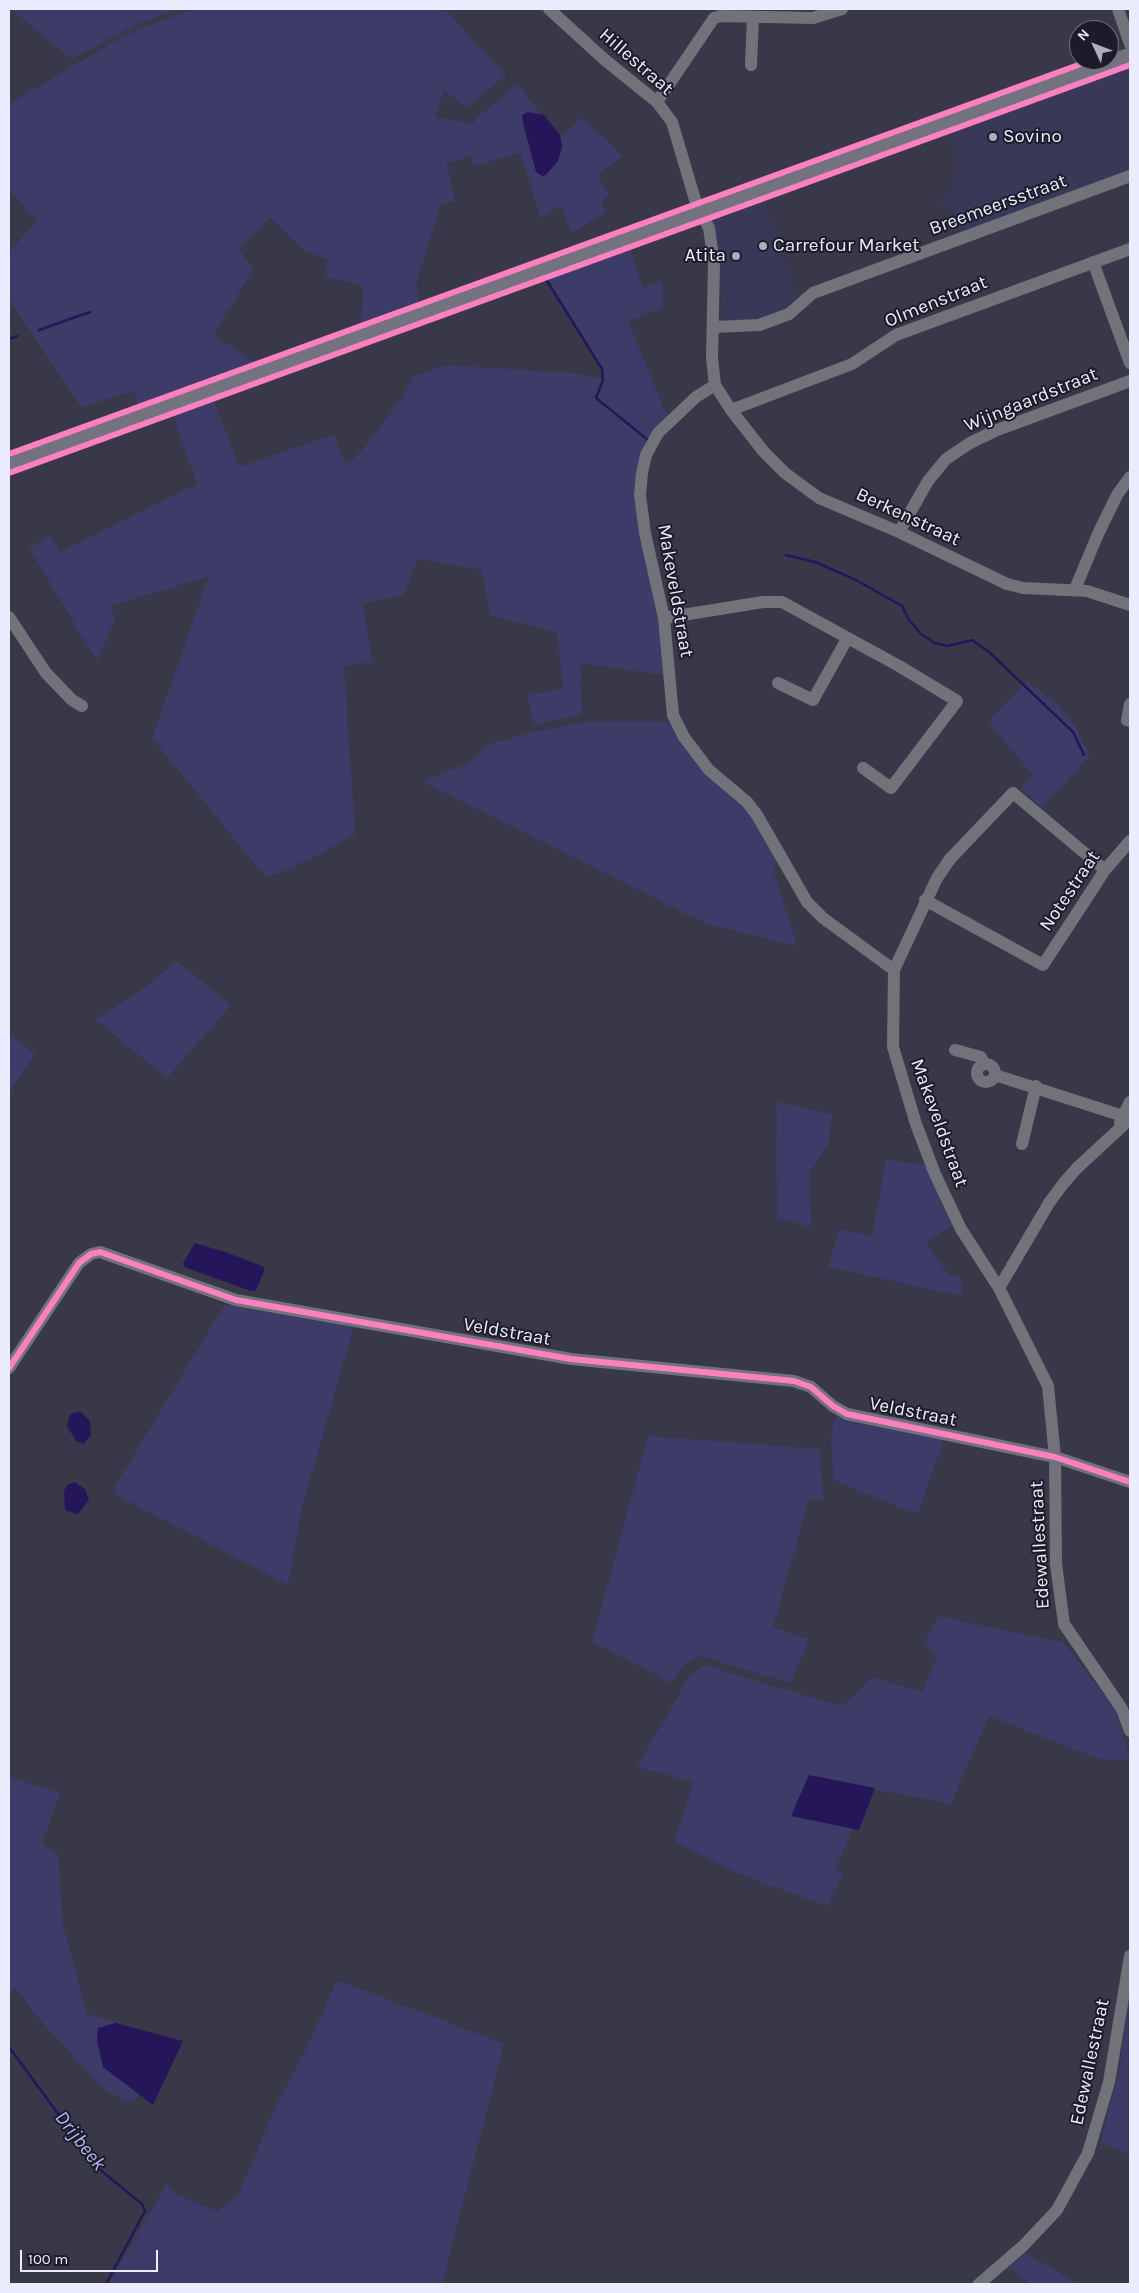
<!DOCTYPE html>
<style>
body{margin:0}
#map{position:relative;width:1139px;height:2293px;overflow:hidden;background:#393849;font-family:Karla,sans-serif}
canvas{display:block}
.frame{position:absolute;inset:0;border:10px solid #ebecfe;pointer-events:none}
.north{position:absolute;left:1069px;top:20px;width:50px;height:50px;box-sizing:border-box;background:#1c1c29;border:1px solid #6f6f7e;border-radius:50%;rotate:313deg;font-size:14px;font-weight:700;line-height:20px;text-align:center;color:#ebecfe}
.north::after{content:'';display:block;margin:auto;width:18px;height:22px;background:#adadbf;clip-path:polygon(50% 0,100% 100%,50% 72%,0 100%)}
.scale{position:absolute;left:20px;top:2250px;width:138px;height:22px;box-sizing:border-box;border:2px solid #ebecfe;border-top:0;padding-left:6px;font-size:15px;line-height:18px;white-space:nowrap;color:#ebecfe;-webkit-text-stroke:4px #1c1c29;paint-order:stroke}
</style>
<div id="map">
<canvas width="1139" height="2293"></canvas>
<div class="frame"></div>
<div class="north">N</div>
<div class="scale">100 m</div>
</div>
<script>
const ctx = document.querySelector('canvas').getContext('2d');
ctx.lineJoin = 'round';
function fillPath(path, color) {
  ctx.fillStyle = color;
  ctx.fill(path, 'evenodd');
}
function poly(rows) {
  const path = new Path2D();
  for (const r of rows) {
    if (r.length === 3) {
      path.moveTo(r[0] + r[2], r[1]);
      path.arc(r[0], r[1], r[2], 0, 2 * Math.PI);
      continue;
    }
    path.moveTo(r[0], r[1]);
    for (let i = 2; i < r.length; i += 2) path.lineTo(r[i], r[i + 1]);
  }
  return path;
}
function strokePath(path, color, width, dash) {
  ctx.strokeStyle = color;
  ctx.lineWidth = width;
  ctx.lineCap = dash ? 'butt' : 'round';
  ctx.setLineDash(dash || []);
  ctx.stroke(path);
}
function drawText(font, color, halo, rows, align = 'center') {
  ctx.font = font + ' Karla,sans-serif';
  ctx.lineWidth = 4;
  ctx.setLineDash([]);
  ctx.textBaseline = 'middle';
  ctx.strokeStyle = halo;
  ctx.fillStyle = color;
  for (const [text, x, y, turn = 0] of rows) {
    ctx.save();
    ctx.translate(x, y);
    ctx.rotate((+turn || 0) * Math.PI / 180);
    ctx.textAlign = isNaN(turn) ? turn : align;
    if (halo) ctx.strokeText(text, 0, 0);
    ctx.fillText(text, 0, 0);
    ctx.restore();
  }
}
fillPath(poly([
 [1130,64,1130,174,961,235,951,206,943,209,939,200,946,198,957,174,957,157,946,133],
 [765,201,798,299,793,309,748,324,722,321,723,290,713,221]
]), '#393859');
fillPath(poly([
 [11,9,178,9,137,24,71,59],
 [194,9,444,9,506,75,467,107,444,91,435,117,475,124,474,120,517,84,541,114,539,113,562,147,560,135,566,133,582,117,623,156,597,175,610,195,601,201,606,212,572,233,560,205,541,219,520,153,474,166,470,156,447,164,455,202,441,204,416,284,420,305,360,327,364,287,325,276,328,260,303,249,270,217,239,249,253,269,214,335,259,365,138,408,134,391,81,407,9,300,9,252,37,221,9,190,9,104,117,40,142,28],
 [630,248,643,288,662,281,663,307,628,321,664,409,671,414,634,494,660,630,664,675,580,663,582,714,535,725,527,696,563,688,557,633,490,615,482,570,418,559,404,594,363,604,372,662,344,666,355,834,320,854,276,874,269,876,263,874,152,738,209,576,111,606,115,620,97,661,29,548,50,535,60,552,197,484,173,415,213,399,240,467,334,434,346,466,364,448,401,399,413,376,446,365,572,373,602,379,602,369,546,279],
 [1027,681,1058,705,1075,726,1090,756,1042,808,1021,789,1033,775,988,722],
 [594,721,664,721,674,726,745,807,779,860,773,869,797,946,713,925,688,915,423,782,469,763,486,745,537,731],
 [177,961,231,1005,167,1078,95,1019,139,992],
 [9,1033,35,1054,9,1092],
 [776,1102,832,1114,829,1143,809,1173,811,1227,777,1218],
 [886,1160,927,1165,943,1207,955,1224,926,1242,948,1274,961,1278,962,1296,828,1267,839,1229,872,1236],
 [225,1304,354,1326,300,1515,288,1585,118,1496,114,1488],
 [837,1417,944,1438,919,1511,913,1513,834,1480,831,1436,833,1423],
 [648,1436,819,1449,824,1500,809,1499,773,1627,809,1639,791,1683,699,1656,687,1662,669,1684,655,1674,592,1642],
 [939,1616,1064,1643,1118,1713,1130,1760,1100,1759,989,1716,951,1804,871,1789,835,1869,844,1874,827,1906,737,1873,674,1841,694,1782,637,1767,690,1675,704,1665,840,1706,851,1699,873,1677,922,1692,937,1656,924,1643],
 [9,1777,60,1793,42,1844,58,1854,63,1925,87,2014,116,2023,104,2025,103,2066,140,2093,134,2103,106,2091,39,2019,16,1988,9,1994],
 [337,1980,504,2044,442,2284,109,2284,167,2183,175,2194,217,2211,238,2196,276,2105,303,2056],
 [1129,1996,1130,1996,1130,2155,1100,2142,1119,2073],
 [1025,2253,1079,2284,1031,2284,1009,2267]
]), '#3d3b67');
fillPath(poly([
 [528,112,544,115,560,135,562,147,558,161,546,175,542,176,536,172,523,123,522,115],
 [195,1243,228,1253,262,1266,265,1269,256,1290,251,1291,184,1267,183,1263],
 [75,1412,81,1412,90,1421,91,1435,84,1444,76,1441,67,1426,70,1415],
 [75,1482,85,1489,89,1500,78,1514,65,1510,64,1491,67,1485],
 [809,1775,875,1788,859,1830,791,1816],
 [116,2023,183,2041,153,2105,103,2067,97,2040,98,2028]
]), '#25165a');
strokePath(poly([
 [546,279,602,369,603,380,596,398,648,440],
 [39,330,90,312],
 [9,339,17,336],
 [786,555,815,562,856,580,902,606,909,620,921,634,935,643,947,646,972,640,989,652,1073,732,1084,755],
 [9,2047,98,2168,142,2204,145,2211,106,2284]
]), '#25165a', 2.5);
strokePath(poly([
 [549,9,605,60,657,102,672,122,696,203,709,228,714,263,712,358,715,385,731,410,764,452,785,473,819,498,899,532,1007,584,1023,588,1087,591,1130,605],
 [1118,9,1130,44],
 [751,65,753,18],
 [657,102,714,18,721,16,813,18,842,9],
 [1093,262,1130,363],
 [715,327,759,325,789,314,813,293,1130,176],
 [715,385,696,397,658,433,646,455,642,473,640,495,645,533,664,618,673,715,684,737,709,770,747,802,757,815,807,902,823,918,894,970,893,1047,916,1124,935,1174,961,1229,999,1288,1048,1386,1055,1457,1056,1564,1064,1624,1122,1709,1130,1731],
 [731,410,852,364,896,335,1130,249],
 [899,532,928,481,946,459,970,443,997,430,1130,381],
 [1075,589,1098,534,1117,495,1130,477],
 [9,617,46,673,72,700,82,706],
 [664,618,763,602,782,602,899,666,957,701,891,788,863,768],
 [778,683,813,700,847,639],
 [1130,704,1127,720,1130,721],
 [925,900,1043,965,1105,870,1130,841],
 [894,970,937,878,950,859,1013,793,1105,870],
 [955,1050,981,1057,984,1064],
 [986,1073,9],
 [995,1075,1123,1116],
 [1120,1122,1130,1102],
 [1022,1144,1036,1086],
 [999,1288,1049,1203,1063,1184,1077,1168,1130,1119],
 [9,1368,79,1263,91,1254,100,1252,236,1300,571,1359,794,1381,811,1387,833,1406,847,1414,1055,1457,1130,1482],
 [979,2284,1023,2246,1057,2210,1088,2153,1109,2082,1130,1956]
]), '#72727a', 12);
strokePath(poly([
 [9,463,1130,55]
]), '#73737f', 15);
strokePath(poly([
 [9,454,1092,60],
 [9,473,1130,65],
 [9,1368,79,1263,91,1254,100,1252,236,1300,571,1359,794,1381,811,1387,833,1406,847,1414,1055,1457,1130,1482]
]), '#ff80c0', 6);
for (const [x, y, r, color] of [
 [993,137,5,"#adadbf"],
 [763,246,5,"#adadbf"],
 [736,256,5,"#adadbf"]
]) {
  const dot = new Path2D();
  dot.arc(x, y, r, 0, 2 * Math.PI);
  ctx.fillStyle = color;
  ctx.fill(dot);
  strokePath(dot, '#1c1c29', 2);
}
drawText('19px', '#ebecfe', '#1c1c29', [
 ["Hillestraat",636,62,41],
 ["Breemeersstraat",998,205,-20],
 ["Olmenstraat",936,302,-22],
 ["Wijngaardstraat",1031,400,-22],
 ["Berkenstraat",908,517,25],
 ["Makeveldstraat",675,591,80],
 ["Notestraat",1070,891,-56],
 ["Makeveldstraat",939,1123,70],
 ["Veldstraat",507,1332,10],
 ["Veldstraat",913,1412,11],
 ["Edewallestraat",1040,1545,-93],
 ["Edewallestraat",1090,2062,-78]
]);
drawText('19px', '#ebecfe', '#1c1c29', [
 ["Sovino",1003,137],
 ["Carrefour Market",773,246],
 ["Atita",726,256,"right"]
], 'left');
drawText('italic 20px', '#b7b7f8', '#1c1c29', [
 ["Drijbeek",80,2141,52]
]);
</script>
